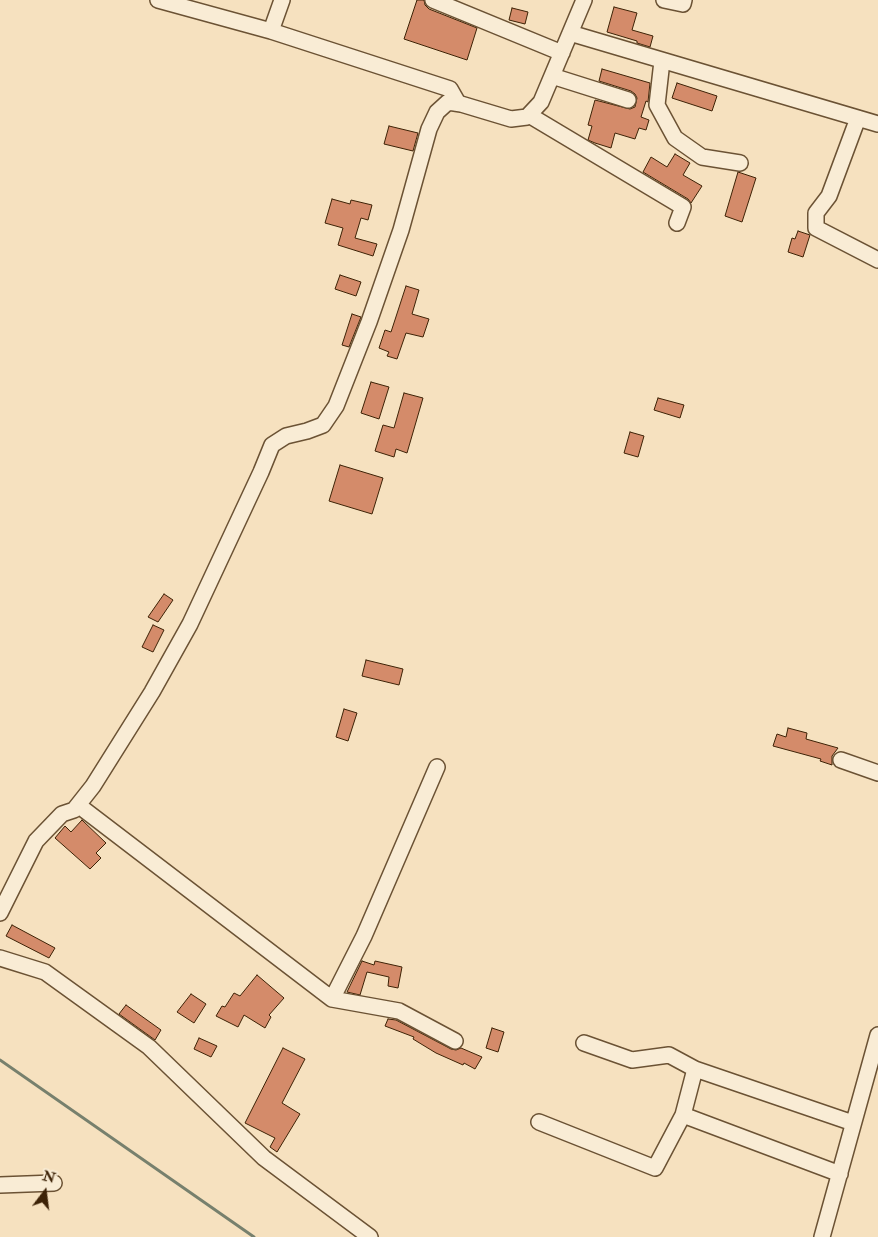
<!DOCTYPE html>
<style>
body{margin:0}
#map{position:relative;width:878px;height:1237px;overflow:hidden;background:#f6e1bf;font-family:"IM FELL Double Pica",serif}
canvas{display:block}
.north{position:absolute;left:20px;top:1167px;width:50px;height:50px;-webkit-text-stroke:4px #f9ecd5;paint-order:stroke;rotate:15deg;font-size:14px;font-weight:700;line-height:20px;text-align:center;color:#3d2206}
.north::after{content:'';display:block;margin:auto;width:18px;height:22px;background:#3d2206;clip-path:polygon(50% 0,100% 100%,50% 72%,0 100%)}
</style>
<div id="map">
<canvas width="878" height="1237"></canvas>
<div class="north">N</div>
</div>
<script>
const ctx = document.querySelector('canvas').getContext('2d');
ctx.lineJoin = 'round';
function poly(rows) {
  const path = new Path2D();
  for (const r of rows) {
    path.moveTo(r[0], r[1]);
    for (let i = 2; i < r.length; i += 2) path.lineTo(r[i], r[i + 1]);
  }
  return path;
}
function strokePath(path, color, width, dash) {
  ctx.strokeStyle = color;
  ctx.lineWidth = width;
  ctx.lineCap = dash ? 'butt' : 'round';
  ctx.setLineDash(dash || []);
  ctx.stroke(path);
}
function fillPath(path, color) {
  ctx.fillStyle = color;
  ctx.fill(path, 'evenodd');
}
strokePath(poly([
 [0,1060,254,1237]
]), '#77806d', 3);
const building = poly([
 [417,0,424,0,425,5,429,9,477,28,467,60,404,39,417,0],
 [614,7,637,13,632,30,653,36,650,47,637,43,637,41,607,32,614,7],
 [512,8,528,12,525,24,509,20,512,8],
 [602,69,650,83,648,102,646,101,641,117,649,120,646,130,639,128,635,139,615,133,611,148,595,143,588,140,592,126,588,125,595,100,630,109,635,107,637,98,635,94,631,91,599,81,602,69],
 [677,83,717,96,712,111,672,98,677,83],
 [389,126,418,133,413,151,384,144,389,126],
 [675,154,690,163,683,175,702,186,691,203,688,199,643,172,651,157,667,167,675,154],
 [738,172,756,178,742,222,725,216,738,172],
 [332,199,350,204,351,200,372,205,368,220,361,218,355,238,377,244,373,256,338,245,343,228,325,223,332,199],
 [798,231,810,235,803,257,788,252,792,238,795,239,798,231],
 [340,275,361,282,356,296,335,289,340,275],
 [406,286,419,290,412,314,429,319,423,337,406,333,397,359,387,356,389,352,379,348,385,330,391,332,406,286],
 [352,314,361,317,349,347,342,345,352,314],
 [371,382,389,387,379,419,361,413,371,382],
 [404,393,423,398,407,453,396,449,394,457,375,451,383,425,394,428,404,393],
 [658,398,684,405,680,418,654,410,658,398],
 [630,432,644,436,638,457,624,453,630,432],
 [340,465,383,478,372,514,329,501,340,465],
 [164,594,173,600,158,622,148,617,164,594],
 [153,625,164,630,153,652,142,647,153,625],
 [366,660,403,669,399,685,362,676,366,660],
 [344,709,357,713,348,741,336,737,344,709],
 [788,728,807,733,806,739,838,748,832,756,832,765,820,761,821,759,773,746,777,734,786,737,788,728],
 [82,820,106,843,96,853,101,858,90,869,55,838,65,826,71,832,82,820],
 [12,925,55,948,49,958,6,936,12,925],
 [362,961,374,965,375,961,402,967,398,988,388,986,389,977,367,972,360,995,347,992,362,961],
 [257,975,284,998,269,1015,271,1017,265,1028,244,1015,238,1027,216,1016,222,1006,225,1007,234,993,240,996,257,975],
 [191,994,206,1004,194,1023,177,1012,191,994],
 [126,1005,161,1030,155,1040,119,1014,126,1005],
 [388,1019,396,1020,451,1049,456,1050,461,1048,482,1057,475,1069,464,1063,463,1065,436,1053,413,1039,414,1037,385,1026,388,1019],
 [492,1028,504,1032,498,1052,486,1048,492,1028],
 [199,1038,217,1046,211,1057,194,1049,199,1038],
 [283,1048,305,1059,282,1103,300,1114,277,1152,270,1147,275,1138,245,1123,283,1048]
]);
fillPath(building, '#d48b6a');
strokePath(building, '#3d2206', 1);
const minor = poly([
 [158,0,271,31,450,89,458,103],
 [433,0,562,53],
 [664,0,683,4,684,0],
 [271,31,282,0],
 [570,33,878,124],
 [662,61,657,105,675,138,702,157,740,163],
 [552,76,628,100],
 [529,115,683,207,677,223],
 [858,118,829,196,816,213,816,228,878,260],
 [841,760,878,773],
 [78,805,332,999,399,1011,455,1041],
 [0,913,36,841,62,814,74,810,93,786,152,692,190,624,261,472,272,445,286,436,307,431,323,425,336,406,369,322,401,230,429,129,437,112,448,102,461,104,511,119,527,117,541,102,584,0],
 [0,958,45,972,149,1047,264,1158,370,1237],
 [332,999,364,936,437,767],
 [584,1043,632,1060,669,1055,695,1069,853,1123],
 [683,1115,840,1174],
 [539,1122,655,1168,683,1115,695,1069],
 [0,1185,54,1183],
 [822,1237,878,1035]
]);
strokePath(minor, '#6b5234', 18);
strokePath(minor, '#f9ecd5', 15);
</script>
